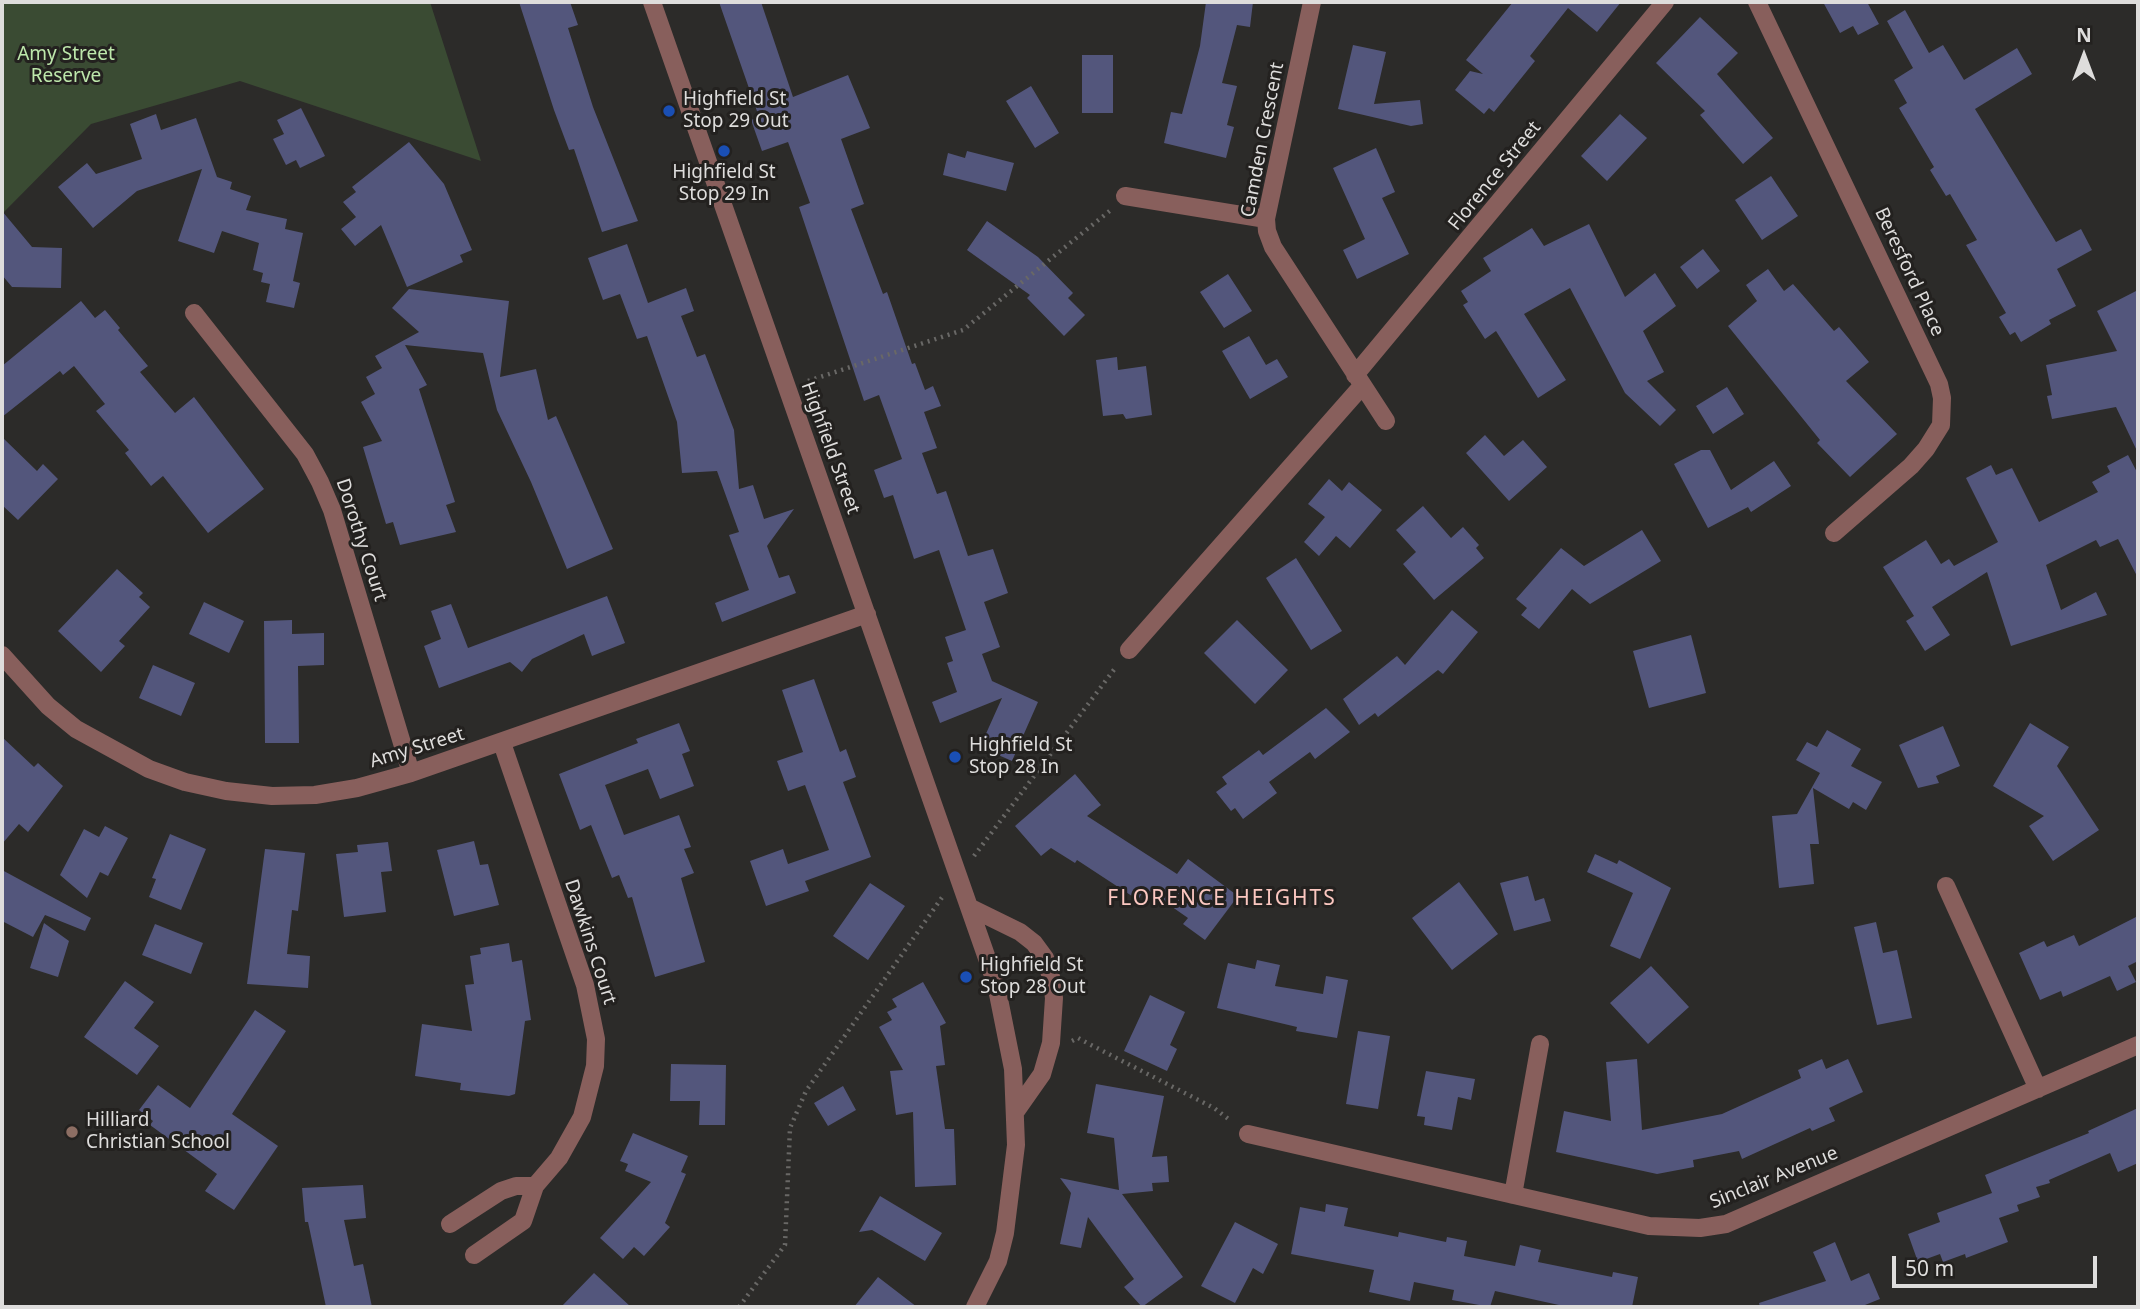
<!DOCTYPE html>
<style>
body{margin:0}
#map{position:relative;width:2140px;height:1309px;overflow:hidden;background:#2c2b29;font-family:"Noto Sans",sans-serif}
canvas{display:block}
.frame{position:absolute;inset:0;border:4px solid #dedddc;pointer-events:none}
.north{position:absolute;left:2049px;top:21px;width:70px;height:70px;-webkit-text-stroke:5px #23211f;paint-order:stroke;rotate:0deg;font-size:19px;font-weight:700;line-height:28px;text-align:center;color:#dedddc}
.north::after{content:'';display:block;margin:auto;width:24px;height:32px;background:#dedddc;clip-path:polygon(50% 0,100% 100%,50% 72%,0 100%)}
.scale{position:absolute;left:1892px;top:1256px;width:205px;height:32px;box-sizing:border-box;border:4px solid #dedddc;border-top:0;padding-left:9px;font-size:21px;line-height:24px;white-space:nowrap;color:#dedddc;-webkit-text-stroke:5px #23211f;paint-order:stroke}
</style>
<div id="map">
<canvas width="2140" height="1309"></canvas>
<div class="frame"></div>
<div class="north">N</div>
<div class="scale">50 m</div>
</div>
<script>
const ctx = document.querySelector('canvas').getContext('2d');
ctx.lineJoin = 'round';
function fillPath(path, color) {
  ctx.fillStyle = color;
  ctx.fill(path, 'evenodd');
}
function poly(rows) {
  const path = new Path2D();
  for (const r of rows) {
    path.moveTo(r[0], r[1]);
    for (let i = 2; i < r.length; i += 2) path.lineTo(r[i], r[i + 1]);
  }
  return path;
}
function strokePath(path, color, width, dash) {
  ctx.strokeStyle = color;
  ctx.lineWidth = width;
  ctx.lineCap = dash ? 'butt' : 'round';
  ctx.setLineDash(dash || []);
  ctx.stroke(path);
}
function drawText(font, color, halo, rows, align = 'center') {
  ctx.font = font + ' "Noto Sans",sans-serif';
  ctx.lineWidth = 6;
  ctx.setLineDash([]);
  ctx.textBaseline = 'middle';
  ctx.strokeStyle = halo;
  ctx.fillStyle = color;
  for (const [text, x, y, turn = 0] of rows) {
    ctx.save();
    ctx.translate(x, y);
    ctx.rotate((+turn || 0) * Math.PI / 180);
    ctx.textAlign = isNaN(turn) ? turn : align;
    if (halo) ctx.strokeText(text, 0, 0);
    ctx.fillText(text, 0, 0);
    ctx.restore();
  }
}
fillPath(poly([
 [2,2,430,2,481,161,240,81,91,124,2,214]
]), '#3a4b33');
fillPath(poly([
 [519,2,570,2,578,25,568,28,593,107,638,221,602,232,574,149,569,150,554,110],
 [719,2,761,2,793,97,848,75,870,128,841,139,864,204,851,209,883,294,887,292,912,364,915,363,925,390,933,386,941,406,924,412,937,448,922,453,937,494,946,491,968,556,993,549,1008,593,984,602,1000,647,982,654,992,681,1038,702,1012,761,980,747,1002,698,940,723,932,702,957,692,947,663,953,661,945,637,966,630,939,550,914,559,893,495,884,498,874,470,902,459,879,395,864,401,799,207,810,203,788,142,762,151,751,120,759,117],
 [1206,2,1253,2,1250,27,1237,25,1222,83,1237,86,1227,125,1234,127,1226,158,1164,143,1171,112,1182,114,1200,46],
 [1513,2,1621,2,1597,32,1568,8,1530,56,1535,61,1494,112,1489,108,1484,114,1455,90,1470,71,1483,74,1466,60],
 [1823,2,1867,2,1879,24,1858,35,1853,26,1840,33],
 [1905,10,1929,53,1943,45,1964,80,2017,48,2032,74,1975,109,2056,242,2081,229,2092,250,2057,269,2076,306,2049,320,2051,324,2021,342,2015,332,2010,335,1999,317,2006,313,1966,245,1977,240,1950,194,1946,196,1930,170,1934,167,1899,108,1907,103,1894,80,1913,68,1887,21],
 [1700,17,1738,53,1717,74,1773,138,1743,164,1700,115,1705,111,1656,63],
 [1353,45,1386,52,1374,104,1420,100,1423,124,1411,126,1338,109],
 [1082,55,1113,55,1113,113,1082,113],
 [1031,86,1059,133,1035,148,1006,101],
 [301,108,325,156,300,168,296,160,286,165,273,139,284,134,277,120],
 [156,114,161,130,196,118,217,177,232,182,230,189,251,196,246,210,287,219,285,229,303,233,293,281,300,283,294,308,266,302,270,284,261,282,263,273,253,270,259,243,222,231,214,253,178,241,202,169,137,191,93,228,58,187,87,163,96,174,142,159,130,124],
 [1620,114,1647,138,1607,181,1581,156],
 [409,142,444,184,472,250,460,255,463,262,407,287,381,225,355,246,341,229,356,217,343,202,356,192,352,187],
 [1376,148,1395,192,1382,198,1409,254,1357,279,1343,250,1365,239,1333,168],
 [967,151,1014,163,1006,191,943,175,948,153,965,158],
 [1771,176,1798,216,1762,240,1735,200],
 [2,211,32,247,62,248,61,288,12,287,2,275],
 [987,221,1038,257,1073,293,1068,298,1085,315,1064,336,1027,298,1030,295,967,250],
 [1589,224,1625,297,1655,273,1676,306,1643,331,1664,372,1647,381,1676,410,1660,426,1625,393,1570,288,1524,314,1566,380,1538,398,1496,331,1485,339,1463,305,1468,302,1461,291,1491,271,1483,258,1532,228,1544,246],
 [627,244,648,303,686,288,694,311,681,316,697,357,705,354,734,430,739,489,753,485,764,519,794,509,767,546,779,578,789,575,796,593,722,622,715,603,749,590,729,535,739,532,717,471,682,473,677,422,647,336,637,339,620,294,603,300,588,258],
 [1703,249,1720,271,1697,289,1680,267],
 [1768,269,1784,291,1793,284,1834,331,1839,327,1869,362,1846,381,1897,434,1850,477,1817,443,1820,440,1728,326,1757,301,1746,285],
 [1228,274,1252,311,1224,328,1200,292],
 [409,289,509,301,500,377,536,369,548,420,556,416,613,549,567,569,531,482,497,410,483,353,405,345,427,385,419,389,455,502,446,505,456,532,400,545,393,522,386,524,363,447,382,441,361,402,375,394,366,377,382,368,375,356,419,332,392,308],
 [2138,290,2138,453,2116,407,2052,419,2047,396,2052,395,2046,365,2117,351,2097,311],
 [81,301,95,318,105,310,120,328,118,330,148,366,140,372,175,413,194,397,264,489,208,533,163,476,151,486,125,453,129,450,96,411,105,404,74,366,63,375,60,371,2,417,2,366],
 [1249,336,1266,365,1277,359,1288,377,1250,399,1222,351],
 [1117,357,1118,370,1146,366,1152,415,1126,419,1123,414,1103,416,1096,360],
 [1727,387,1744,414,1713,434,1696,406],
 [1485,435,1504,456,1523,440,1547,467,1509,501,1466,453],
 [2,437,37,471,43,464,58,479,18,520,2,505],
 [1701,450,1710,450,1731,490,1774,461,1791,486,1751,512,1748,507,1708,528,1674,464],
 [2128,455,2138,474,2138,578,2118,539,2100,547,2096,540,2046,565,2061,610,2096,592,2107,615,2011,646,1987,572,1932,607,1950,635,1925,651,1906,621,1914,616,1883,567,1926,540,1941,564,1949,559,1954,566,1998,542,1966,478,1991,465,1996,475,2012,468,2039,522,2098,492,2092,482,2110,472,2107,466],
 [1329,479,1342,491,1349,482,1382,510,1350,548,1336,536,1319,556,1304,542,1325,517,1308,504],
 [1423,506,1451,538,1463,527,1479,545,1476,548,1484,558,1434,600,1403,564,1416,552,1396,530],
 [1642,530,1661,561,1590,604,1572,589,1539,629,1521,615,1527,608,1516,599,1561,548,1584,566],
 [1296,558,1342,631,1311,650,1266,578],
 [117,569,143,593,139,597,150,607,119,641,125,646,101,672,58,631],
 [607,596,625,643,592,656,584,634,532,659,522,672,510,662,439,688,424,646,441,639,431,611,451,604,468,648],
 [204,602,244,621,229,653,189,634],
 [1452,610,1478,632,1443,674,1438,670,1378,717,1375,713,1359,725,1343,699,1397,656,1405,665],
 [292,620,292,634,324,633,324,665,298,666,299,743,265,743,264,621],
 [1237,620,1288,670,1255,704,1204,653],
 [1691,635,1706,693,1649,708,1633,651],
 [153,665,195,683,181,716,139,698],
 [814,679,840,752,846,749,856,777,843,782,871,857,805,881,809,891,766,906,750,861,783,849,788,864,829,850,805,785,788,791,777,761,803,752,782,690],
 [1326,708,1350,732,1315,759,1310,752,1269,782,1277,793,1243,819,1235,808,1231,811,1216,792,1227,784,1222,777,1259,750,1263,755],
 [679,723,690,751,682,754,694,786,660,799,648,769,605,785,624,835,679,815,691,847,684,849,694,873,681,878,705,962,655,977,632,897,628,898,619,875,612,878,591,825,580,830,559,774,638,743,636,739],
 [2030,723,2069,747,2057,766,2099,830,2053,861,2029,826,2044,816,1993,786],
 [1943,726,1960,766,1936,776,1939,783,1918,788,1899,745],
 [1827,730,1861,749,1851,766,1882,782,1866,810,1853,802,1849,809,1813,788,1819,844,1810,844,1814,884,1779,888,1772,816,1797,814,1820,773,1796,760,1807,742,1817,747],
 [2,737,34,767,38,763,63,786,28,832,19,824,2,844],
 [1075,774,1101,805,1087,816,1177,874,1188,859,1238,896,1205,940,1183,924,1188,918,1145,888,1138,900,1077,860,1075,863,1051,848,1041,856,1015,826],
 [105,826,128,838,108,876,100,872,87,898,60,875,84,829,99,837],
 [170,834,206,849,181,910,149,897,156,879,152,878],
 [474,841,480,865,488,864,499,905,454,916,437,850],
 [388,842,392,871,381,872,386,912,344,917,336,854,358,852,357,845],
 [265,849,305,853,298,911,292,910,287,954,310,956,308,988,247,984],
 [1595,854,1617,864,1619,860,1671,888,1640,959,1610,946,1633,893,1587,872],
 [2,870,91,918,85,931,45,915,33,937,2,921],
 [1528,876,1535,901,1544,898,1551,921,1514,931,1500,883],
 [1459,882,1498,934,1452,970,1412,918],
 [870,883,905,906,868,960,833,936],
 [2138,916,2138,961,2128,966,2136,982,2117,991,2110,976,2063,997,2061,991,2040,1000,2019,953,2044,941,2047,947,2074,935,2079,946],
 [1876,922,1883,953,1897,950,1912,1018,1877,1025,1854,927],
 [44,923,69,941,58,977,30,968],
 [155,924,203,943,191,974,142,955],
 [509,943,512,962,522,960,531,1020,525,1021,515,1094,509,1096,460,1090,461,1083,415,1076,422,1024,472,1031,465,985,474,984,470,956,481,954,480,948],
 [1257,960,1280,965,1275,986,1323,994,1326,976,1348,980,1337,1038,1296,1031,1297,1027,1217,1008,1228,963,1255,969],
 [1651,966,1689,1007,1648,1044,1610,1003],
 [125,981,154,1002,134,1028,159,1046,137,1075,84,1037],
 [923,982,946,1023,940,1026,945,1065,936,1066,945,1129,954,1129,956,1185,915,1187,913,1112,896,1115,890,1071,903,1070,879,1027,892,1020,887,1012,897,1007,892,999],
 [1150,995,1185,1012,1170,1045,1177,1049,1167,1071,1124,1051],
 [255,1010,286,1031,232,1114,278,1146,234,1210,205,1191,217,1174,150,1125,153,1121,139,1110,158,1085,190,1108],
 [1358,1031,1390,1036,1378,1109,1346,1104],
 [1637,1059,1642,1130,1722,1114,1801,1078,1798,1070,1822,1059,1826,1069,1848,1059,1863,1092,1829,1108,1835,1121,1812,1131,1810,1128,1742,1159,1739,1151,1693,1160,1694,1167,1657,1174,1556,1152,1564,1111,1611,1121,1606,1062],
 [671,1064,726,1065,725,1125,699,1125,700,1101,670,1101],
 [1426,1071,1475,1079,1471,1100,1458,1097,1452,1130,1424,1125,1425,1117,1417,1116],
 [1096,1084,1164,1096,1152,1157,1167,1156,1169,1182,1152,1183,1153,1191,1122,1194,1183,1277,1142,1307,1124,1287,1134,1279,1088,1217,1081,1248,1060,1244,1071,1193,1060,1178,1119,1190,1114,1138,1087,1133],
 [843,1086,856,1110,828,1126,814,1103],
 [2138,1108,2138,1163,2118,1172,2110,1153,2049,1180,2050,1183,2036,1187,2040,1197,2017,1205,2019,1211,1999,1218,2008,1242,1966,1258,1965,1254,1943,1262,1940,1254,1918,1262,1908,1234,1940,1222,1937,1213,1992,1193,1985,1175,2089,1133,2088,1131],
 [633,1133,688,1156,681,1172,686,1174,665,1223,670,1227,644,1256,634,1247,623,1259,600,1238,651,1182,625,1171,628,1164,620,1161],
 [363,1185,366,1218,344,1220,354,1266,363,1264,372,1307,326,1307,308,1222,305,1222,302,1188],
 [880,1196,942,1233,925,1261,872,1230,859,1232],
 [1326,1204,1348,1208,1344,1226,1398,1237,1399,1232,1446,1242,1447,1237,1467,1241,1464,1256,1515,1266,1520,1245,1541,1250,1538,1262,1612,1277,1613,1272,1638,1277,1632,1307,1568,1307,1495,1291,1490,1307,1452,1300,1454,1290,1414,1282,1410,1301,1369,1292,1374,1270,1291,1254,1300,1207,1325,1212],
 [1235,1222,1278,1244,1263,1274,1253,1268,1235,1303,1201,1286],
 [1835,1242,1851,1281,1869,1273,1880,1299,1860,1307,1760,1307,1759,1303,1826,1281,1813,1252],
 [594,1273,631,1307,561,1307],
 [878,1277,917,1307,854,1307]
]), '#53567c');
strokePath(poly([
 [808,381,963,330,1112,209],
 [974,856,1116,667],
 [1072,1041,1078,1038,1093,1046,1214,1108,1231,1121],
 [739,1307,785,1245,790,1128,806,1091,943,896]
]), '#696866', 4.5, [2, 5]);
strokePath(poly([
 [652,2,996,984,1013,1069,1016,1145,1005,1233,998,1261,975,1307],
 [1312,2,1266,219,1267,231,1273,247,1386,421],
 [1757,2,1939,384,1942,398,1941,425,1926,449,1911,466,1834,533],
 [1125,196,1266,219],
 [194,313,305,454,320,482,332,510,411,773],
 [1355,375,1665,2],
 [1129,650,1362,386],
 [2,655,48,706,76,729,149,769,185,782,226,791,272,796,315,795,357,788,411,773,867,614],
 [1946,886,2038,1089],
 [971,908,1020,932,1034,943,1045,958,1051,977,1054,998,1051,1043,1042,1074,1016,1111],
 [1248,1134,1649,1226,1700,1228,1726,1224,2138,1045],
 [1513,1195,1540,1044],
 [450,1224,501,1191,516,1186,535,1186],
 [474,1255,523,1221,535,1186,559,1158,582,1117,595,1066,596,1039,585,985,502,743]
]), '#885f5c', 18);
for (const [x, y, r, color] of [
 [669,111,7,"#1a4fb4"],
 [724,151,7,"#1a4fb4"],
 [955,757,7,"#1a4fb4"],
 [966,977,7,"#1a4fb4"],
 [72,1132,7,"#8d6e63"]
]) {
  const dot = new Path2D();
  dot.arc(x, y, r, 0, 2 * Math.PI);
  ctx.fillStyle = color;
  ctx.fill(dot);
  strokePath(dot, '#23211f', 2.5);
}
drawText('19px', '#bde7ab', '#23211f', [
 ["Amy Street",66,55],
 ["Reserve",66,77]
]);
drawText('19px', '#dedddc', '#23211f', [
 ["Highfield St",683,100],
 ["Stop 29 Out",683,122],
 ["Highfield St",724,173,"center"],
 ["Stop 29 In",724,195,"center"],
 ["Highfield St",969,746],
 ["Stop 28 In",969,768],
 ["Highfield St",980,966],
 ["Stop 28 Out",980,988],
 ["Hilliard",86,1121],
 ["Christian School",86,1143]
], 'left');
drawText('19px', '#dedddc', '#23211f', [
 ["Camden Crescent",1263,140,-79],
 ["Florence Street",1495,176,-51],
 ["Beresford Place",1909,272,65],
 ["Highfield Street",830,448,70],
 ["Dorothy Court",361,540,72],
 ["Amy Street",417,748,-17],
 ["Dawkins Court",590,942,72],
 ["Sinclair Avenue",1774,1178,-22]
]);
ctx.letterSpacing = '2px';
drawText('21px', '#fbc7c0', '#23211f', [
 ["FLORENCE HEIGHTS",1222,899]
]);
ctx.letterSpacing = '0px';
</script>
